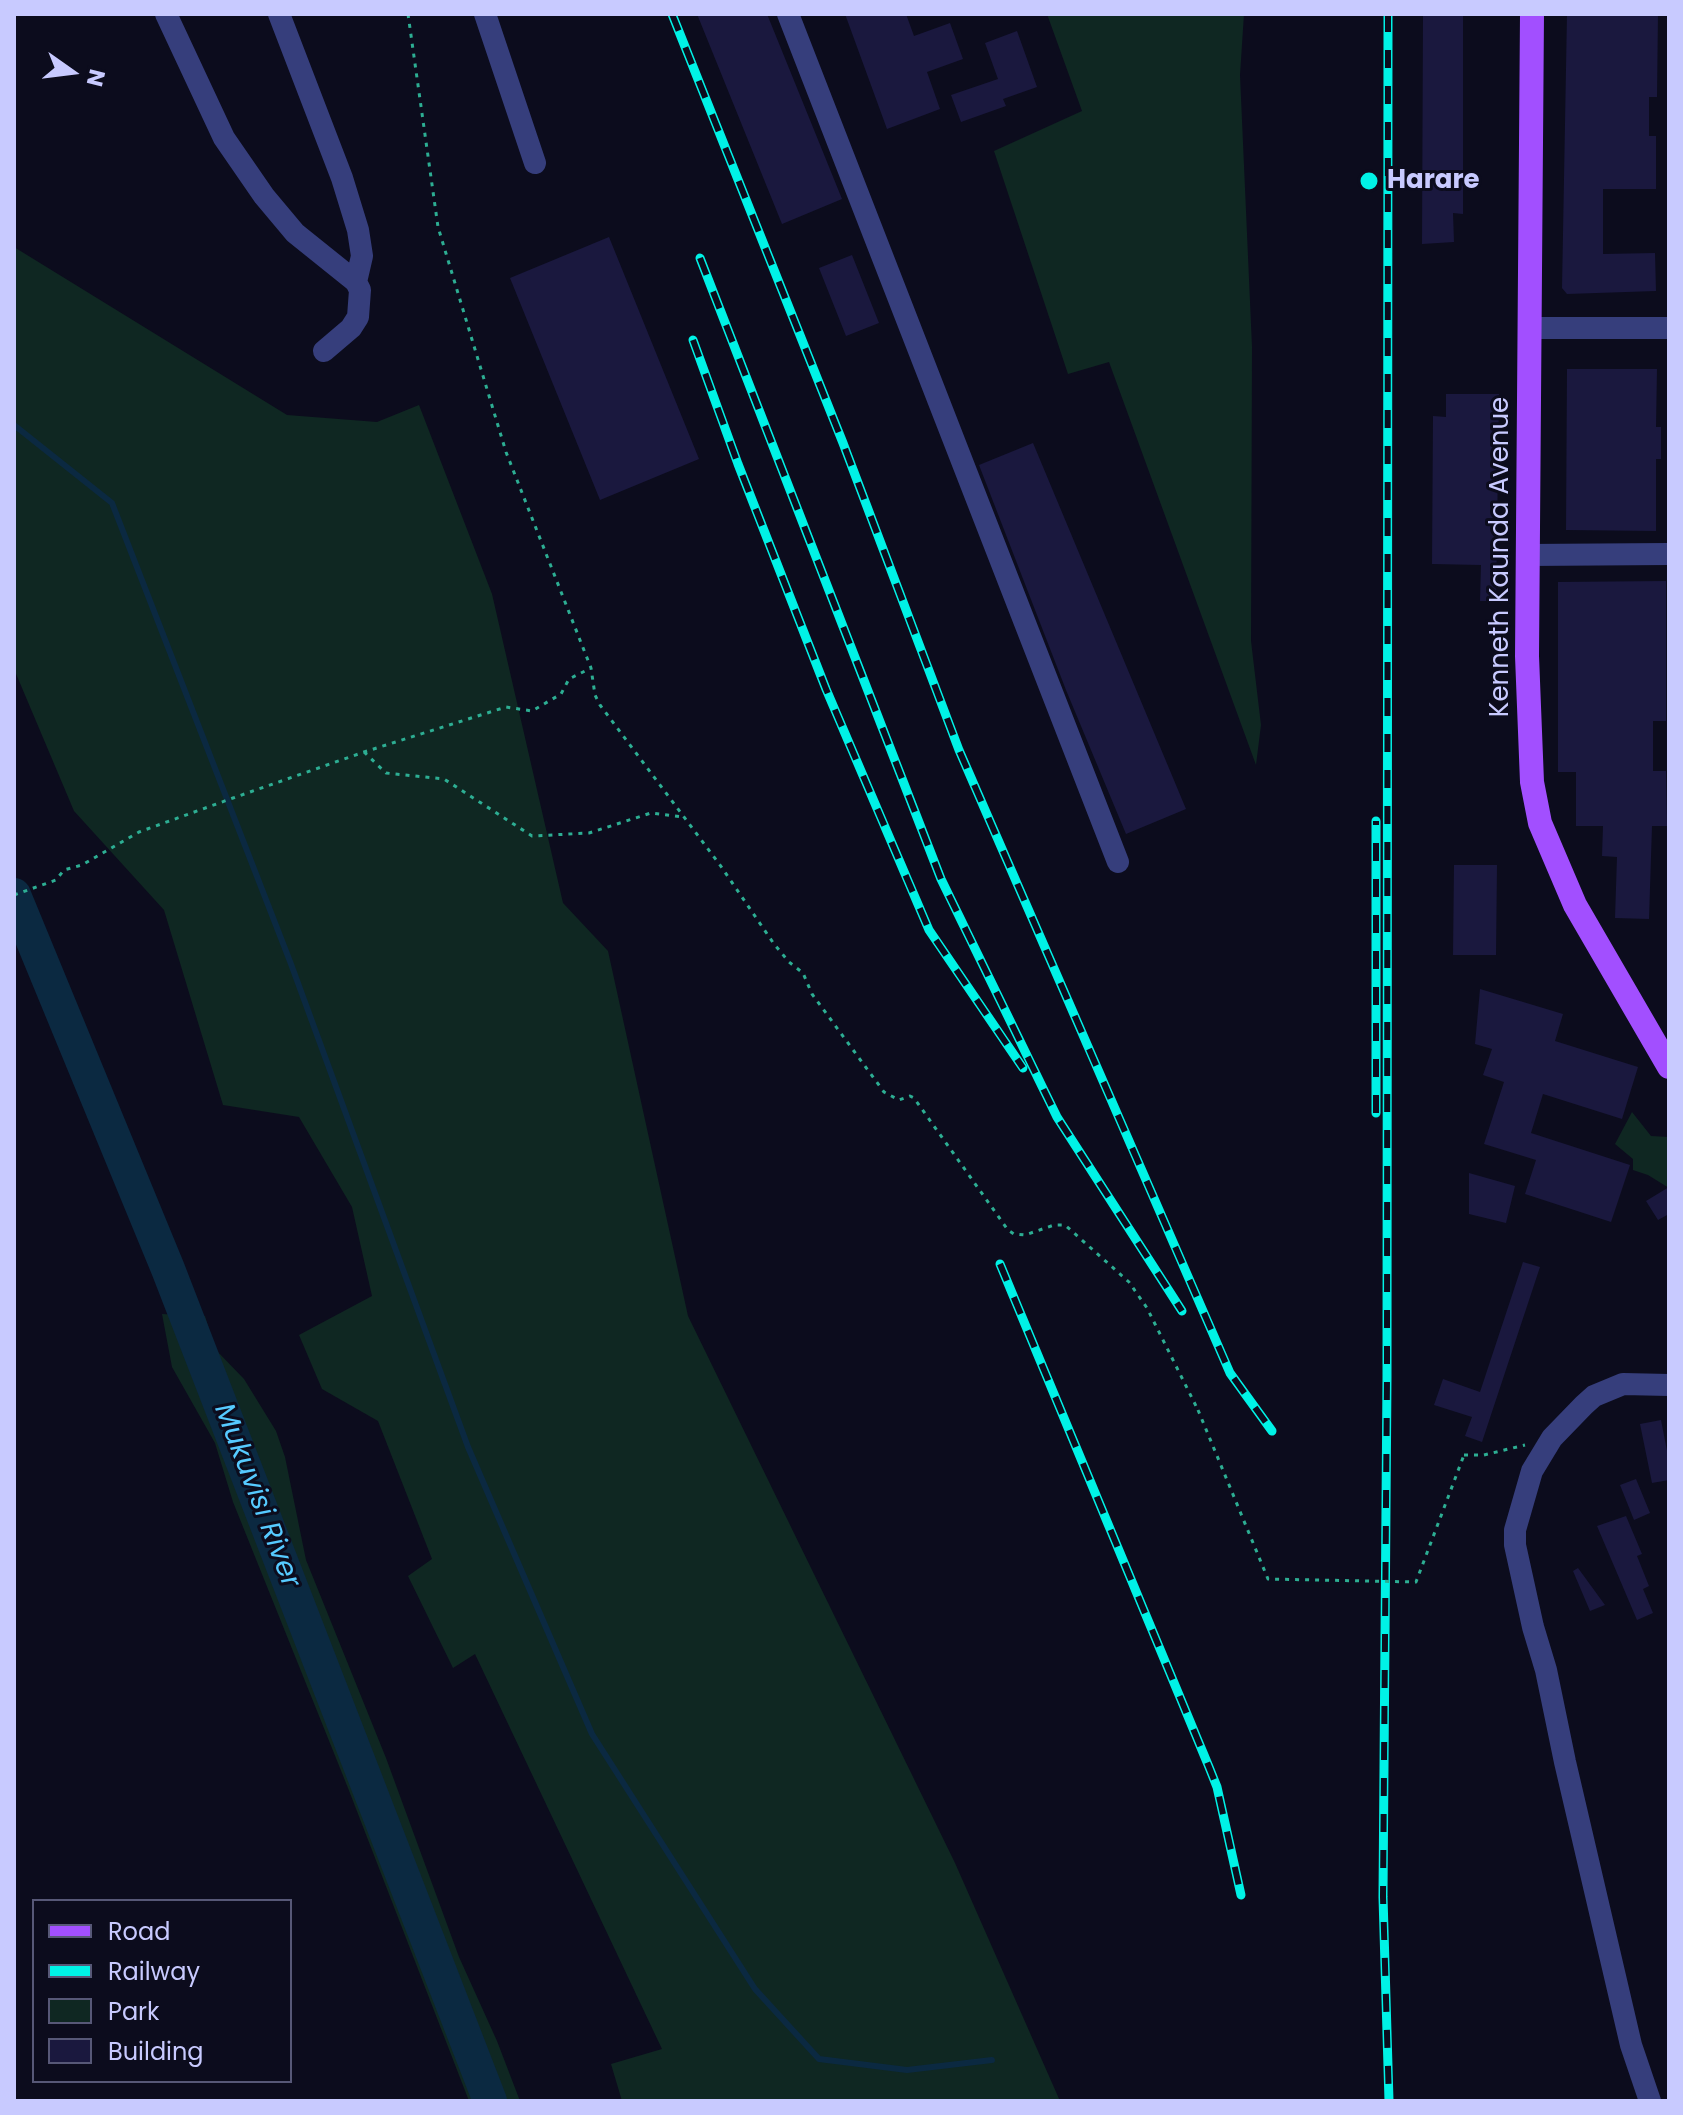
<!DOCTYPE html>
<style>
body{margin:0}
#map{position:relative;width:1683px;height:2115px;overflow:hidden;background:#0c0c1d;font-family:Poppins,sans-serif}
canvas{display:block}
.frame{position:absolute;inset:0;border:16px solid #c8caff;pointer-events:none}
.legend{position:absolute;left:32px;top:1899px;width:260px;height:184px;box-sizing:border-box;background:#0c0c1d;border:2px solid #575877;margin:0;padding:10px 14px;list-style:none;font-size:24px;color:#c8caff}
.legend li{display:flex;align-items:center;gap:16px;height:40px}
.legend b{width:40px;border:2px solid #575877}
.north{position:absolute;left:32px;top:32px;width:80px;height:80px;-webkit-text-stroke:6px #0c0c1d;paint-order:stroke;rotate:104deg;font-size:22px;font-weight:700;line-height:32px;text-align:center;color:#c8caff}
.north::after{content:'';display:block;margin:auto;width:28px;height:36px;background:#c8caff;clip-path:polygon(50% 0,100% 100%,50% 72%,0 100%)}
</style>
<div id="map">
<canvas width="1683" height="2115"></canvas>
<div class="frame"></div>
<ul class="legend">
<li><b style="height:10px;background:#a24fff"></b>Road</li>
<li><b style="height:10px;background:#00f2e6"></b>Railway</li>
<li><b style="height:22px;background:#0f2722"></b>Park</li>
<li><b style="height:22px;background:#1a183e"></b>Building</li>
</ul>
<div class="north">N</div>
</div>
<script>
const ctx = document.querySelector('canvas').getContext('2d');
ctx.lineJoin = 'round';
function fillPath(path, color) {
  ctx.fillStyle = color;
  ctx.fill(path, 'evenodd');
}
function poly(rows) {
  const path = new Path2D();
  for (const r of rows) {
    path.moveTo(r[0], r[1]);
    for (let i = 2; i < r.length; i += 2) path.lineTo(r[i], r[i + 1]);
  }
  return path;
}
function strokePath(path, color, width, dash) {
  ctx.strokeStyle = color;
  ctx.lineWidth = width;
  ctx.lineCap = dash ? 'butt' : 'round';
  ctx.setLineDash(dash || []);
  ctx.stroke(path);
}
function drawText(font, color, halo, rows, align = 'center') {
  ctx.font = font + ' Poppins,sans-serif';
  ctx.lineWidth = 6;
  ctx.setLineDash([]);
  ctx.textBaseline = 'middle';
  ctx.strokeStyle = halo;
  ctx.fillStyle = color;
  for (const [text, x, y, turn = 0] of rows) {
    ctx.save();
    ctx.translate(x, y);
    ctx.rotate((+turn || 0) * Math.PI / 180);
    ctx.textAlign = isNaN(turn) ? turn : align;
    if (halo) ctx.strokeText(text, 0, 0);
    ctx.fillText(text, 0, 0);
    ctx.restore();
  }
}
fillPath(poly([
 [1047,14,1244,14,1240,75,1252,347,1251,641,1261,725,1256,765,1109,362,1068,374,994,151,1082,111],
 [14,247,287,415,377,422,419,405,492,594,563,903,608,951,688,1316,955,1863,1060,2101,622,2101,611,2064,662,2049,475,1654,453,1668,408,1576,432,1559,378,1421,322,1389,299,1335,372,1296,352,1207,299,1117,223,1105,164,910,74,811,14,669],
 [1632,1112,1651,1136,1669,1137,1669,1188,1648,1175,1633,1170,1633,1159,1615,1144],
 [162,1314,205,1316,215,1349,244,1379,276,1431,285,1457,306,1560,386,1758,459,1957,497,2041,520,2101,469,2101,348,1788,233,1502,215,1443,172,1367]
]), '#0f2722');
strokePath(poly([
 [14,425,112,503,291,964,468,1447,592,1734,755,1989,819,2059,907,2070,992,2060]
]), '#0b2941', 6);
strokePath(poly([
 [14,895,168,1269,490,2101]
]), '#0b2941', 34);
fillPath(poly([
 [697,14,767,14,842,199,782,224],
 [845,14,906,14,914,36,950,23,963,59,927,72,940,109,887,129],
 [1423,14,1463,14,1463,214,1453,213,1454,242,1422,244],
 [1567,14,1658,14,1657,97,1649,97,1649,136,1656,136,1656,189,1603,189,1603,254,1655,253,1656,291,1567,294,1562,288],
 [1017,31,1037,87,1003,99,1006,106,961,122,951,95,998,79,985,43],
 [609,237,699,459,600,500,510,278],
 [852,255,879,323,846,336,819,268],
 [1567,369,1657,369,1656,427,1661,427,1661,459,1656,459,1656,531,1566,530],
 [1446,394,1499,394,1496,601,1480,601,1481,565,1432,564,1433,416,1446,417],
 [1033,443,1186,809,1126,834,1066,690,979,465],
 [1666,581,1666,721,1653,721,1653,771,1666,771,1667,826,1652,826,1649,919,1615,918,1617,857,1602,856,1603,826,1576,826,1576,772,1558,772,1558,582],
 [1454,865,1497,865,1496,955,1453,955],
 [1480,989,1563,1014,1555,1041,1638,1067,1622,1119,1543,1094,1531,1133,1630,1165,1611,1222,1525,1194,1536,1160,1484,1144,1504,1082,1483,1075,1492,1049,1475,1044],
 [1469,1173,1515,1186,1506,1223,1469,1214],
 [1669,1187,1669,1214,1658,1220,1646,1201],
 [1523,1262,1540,1267,1482,1442,1465,1436,1472,1417,1434,1405,1443,1379,1480,1392],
 [1661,1420,1669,1461,1669,1480,1652,1483,1640,1424],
 [1636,1479,1650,1513,1634,1520,1620,1485],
 [1626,1516,1642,1554,1637,1556,1649,1586,1643,1589,1653,1613,1637,1620,1597,1526],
 [1578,1568,1605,1605,1590,1611,1573,1571]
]), '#1a183e');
strokePath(poly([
 [408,14,438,227,506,452,591,668,595,695,600,705,720,865,774,944,789,962,803,973,812,994,884,1092,899,1100,910,1096,914,1098,1008,1230,1014,1234,1025,1235,1054,1225,1065,1225,1129,1282,1147,1308,1198,1410],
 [364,752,386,773,444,779,532,836,589,833,651,813,683,817],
 [14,895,56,880,64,870,82,865,139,832,233,798,364,752,506,707,532,711,561,694,569,679,591,668],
 [1464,1455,1484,1455,1525,1445]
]), '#2dae93', 3, [4, 6]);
strokePath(poly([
 [166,14,224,138,264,196,295,233,356,282,360,290,358,317,351,328,324,351],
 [279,14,342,178,358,230,362,256,356,282],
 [485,14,535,163],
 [788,14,1118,862],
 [1531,328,1669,328],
 [1527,555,1669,554],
 [1650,2101,1631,2045,1565,1762,1546,1670,1533,1627,1515,1545,1515,1530,1532,1471,1552,1438,1584,1405,1594,1396,1623,1384,1669,1385]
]), '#363e7c', 22);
strokePath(poly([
 [1532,14,1527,656,1532,782,1540,823,1575,905,1669,1067]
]), '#a24fff', 24);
const rail = poly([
 [672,14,843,443,959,750,1230,1373,1272,1431],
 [1388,14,1387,1377,1383,1897,1389,2101],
 [700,258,941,879,1057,1117,1182,1311],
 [693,340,738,464,826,689,929,930,1023,1068],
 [1376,1113,1376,821],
 [1000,1264,1209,1767,1217,1787,1241,1895]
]);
strokePath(rail, '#00f2e6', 9);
strokePath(rail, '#0c0c1d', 6, [18]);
strokePath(poly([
 [1198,1410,1268,1579,1416,1582,1464,1455]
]), '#2dae93', 3, [4, 6]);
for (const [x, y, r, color] of [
 [1369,181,10,"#00f2e6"]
]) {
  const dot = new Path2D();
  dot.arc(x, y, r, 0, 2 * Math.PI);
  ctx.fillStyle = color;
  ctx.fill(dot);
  strokePath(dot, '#0c0c1d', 3);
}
drawText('bold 26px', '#c8caff', '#0c0c1d', [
 ["Harare",1387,181]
], 'left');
drawText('26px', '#c8caff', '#0c0c1d', [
 ["Kenneth Kaunda Avenue",1501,557,-90]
]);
drawText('italic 28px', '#56caff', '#0c0c1d', [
 ["Mukuvisi River",256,1496,69]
]);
</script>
